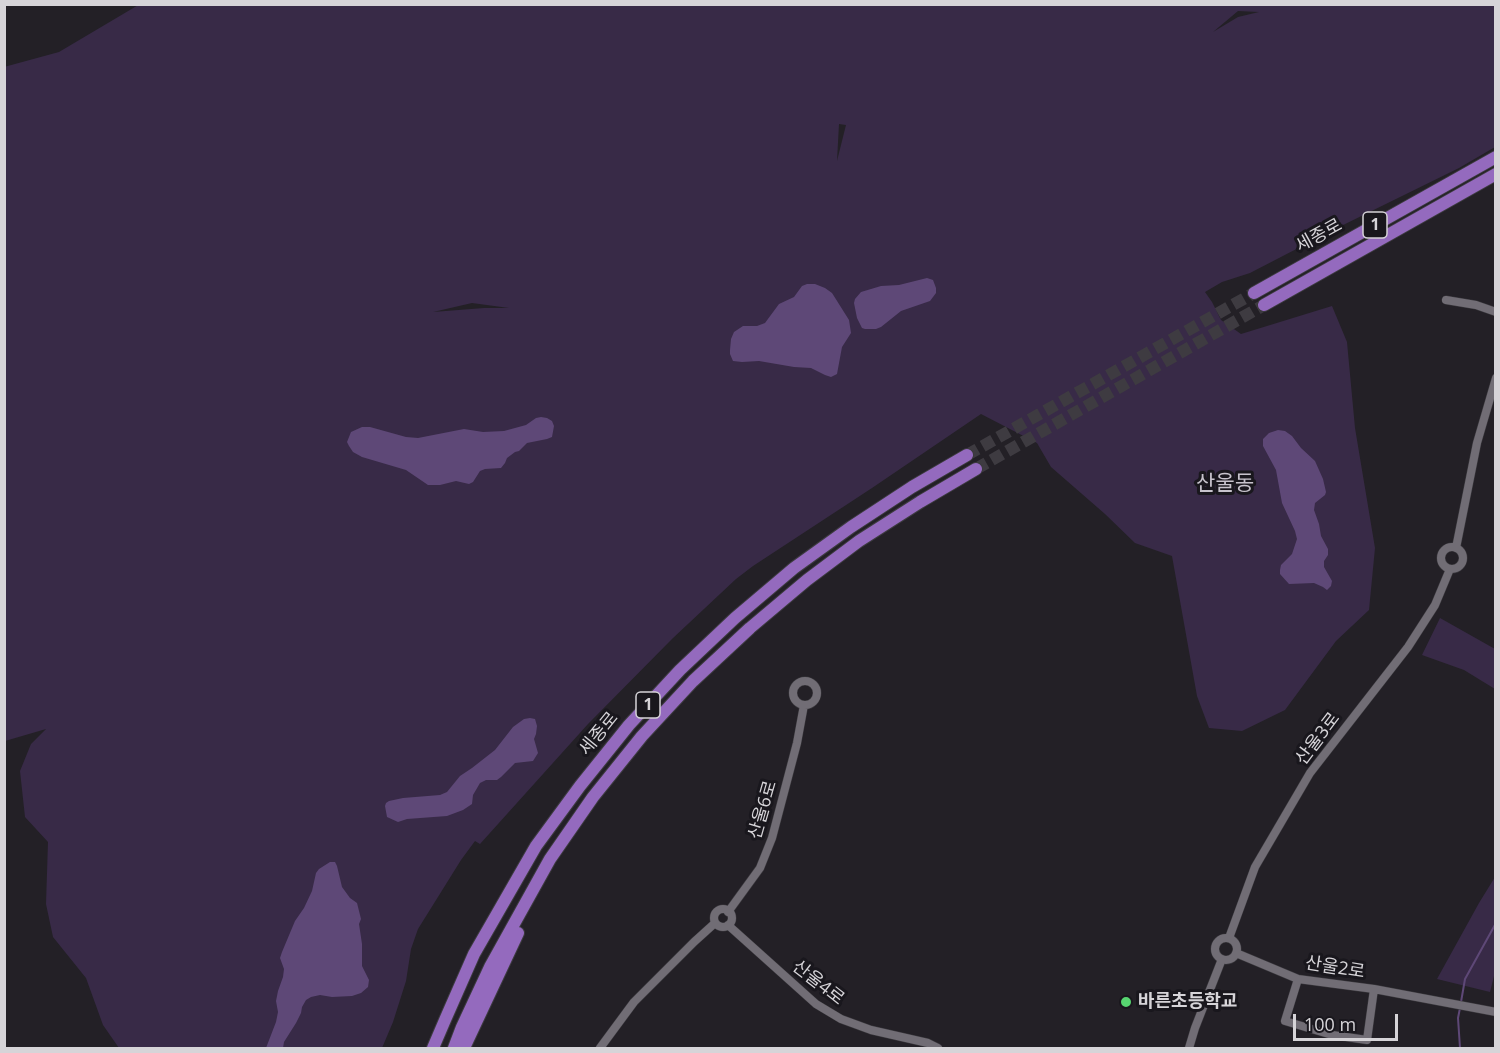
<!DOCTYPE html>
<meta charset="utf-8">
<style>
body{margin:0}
#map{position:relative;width:1500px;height:1053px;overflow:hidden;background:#232026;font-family:"Open Sans",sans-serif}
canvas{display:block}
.frame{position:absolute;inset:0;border:6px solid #d6d4d8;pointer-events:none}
.scale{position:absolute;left:1293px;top:1014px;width:105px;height:27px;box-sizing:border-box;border:3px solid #d6d4d8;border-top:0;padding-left:8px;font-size:18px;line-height:21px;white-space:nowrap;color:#d6d4d8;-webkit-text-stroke:4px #19171d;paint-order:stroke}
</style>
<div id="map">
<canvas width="1500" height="1053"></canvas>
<div class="frame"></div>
<div class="scale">100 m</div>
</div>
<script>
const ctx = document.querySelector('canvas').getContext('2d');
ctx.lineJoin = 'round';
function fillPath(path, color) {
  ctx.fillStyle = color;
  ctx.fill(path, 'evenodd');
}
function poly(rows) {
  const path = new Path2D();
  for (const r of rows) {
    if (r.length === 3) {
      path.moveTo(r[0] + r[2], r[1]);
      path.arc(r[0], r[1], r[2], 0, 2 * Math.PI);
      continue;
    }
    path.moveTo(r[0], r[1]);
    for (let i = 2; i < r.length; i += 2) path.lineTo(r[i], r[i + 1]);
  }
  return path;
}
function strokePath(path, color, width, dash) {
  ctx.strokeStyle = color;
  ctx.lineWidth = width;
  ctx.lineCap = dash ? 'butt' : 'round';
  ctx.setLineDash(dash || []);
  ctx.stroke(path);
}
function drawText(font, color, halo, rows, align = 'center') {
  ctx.font = font + ' "Open Sans","Noto Sans KR",sans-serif';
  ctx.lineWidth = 6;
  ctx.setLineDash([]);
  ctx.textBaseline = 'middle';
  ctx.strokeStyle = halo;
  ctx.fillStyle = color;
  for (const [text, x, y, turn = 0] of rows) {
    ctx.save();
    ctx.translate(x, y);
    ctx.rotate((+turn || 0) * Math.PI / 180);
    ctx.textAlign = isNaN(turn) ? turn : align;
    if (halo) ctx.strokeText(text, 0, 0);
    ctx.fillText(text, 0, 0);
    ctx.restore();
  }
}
fillPath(poly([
 [140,4,1495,5,1495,147,1459,168,1337,228,1250,273,1222,282,1205,292,1212,302,1221,320,1241,334,1332,306,1347,342,1355,428,1375,548,1369,610,1336,641,1285,710,1242,731,1209,728,1197,696,1172,556,1135,543,1105,514,1051,467,1037,443,981,414,872,488,753,566,736,579,673,638,588,724,480,844,475,841,461,860,418,929,411,949,406,981,393,1022,382,1048,119,1048,103,1025,86,978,53,937,46,904,48,842,25,817,20,771,31,744,46,729,5,741,4,67,59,52],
 [1238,11,1259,12,1238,17,1213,32],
 [839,124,846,125,837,161],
 [472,303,509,308,484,308,433,312],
 [1440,618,1495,649,1495,689,1464,670,1422,655],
 [1495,877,1496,968,1490,992,1437,979,1479,903]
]), '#382a47');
fillPath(poly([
 [927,278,933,280,936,288,936,293,930,301,901,311,881,327,876,329,865,329,862,328,857,318,854,303,855,299,861,292,881,286,899,285],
 [807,284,815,284,825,288,832,293,849,320,851,333,842,347,837,374,831,377,825,375,811,368,794,367,759,361,742,362,733,361,730,354,730,350,731,339,734,332,743,326,757,326,765,323,779,304,794,297,802,286],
 [541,417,547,418,552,421,554,426,552,437,547,439,527,443,519,451,515,452,507,458,505,463,501,468,485,469,480,471,473,482,469,484,456,481,440,485,428,485,406,470,362,457,353,452,349,446,347,442,351,432,362,427,370,427,406,437,418,438,464,429,483,432,504,431,526,425,536,418],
 [1278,430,1285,431,1292,436,1301,448,1315,461,1323,479,1326,492,1325,495,1315,503,1314,510,1319,524,1321,536,1328,549,1328,555,1324,561,1324,567,1332,581,1331,586,1327,590,1323,587,1314,583,1289,584,1280,574,1280,570,1281,565,1292,554,1297,539,1295,531,1282,503,1276,470,1263,446,1263,439,1269,433],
 [530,718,535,719,537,726,536,734,534,739,538,753,533,761,515,763,501,777,497,780,486,780,480,783,473,795,472,804,463,810,447,816,407,819,398,822,387,817,385,806,386,803,389,801,403,798,440,795,447,792,460,776,472,768,495,750,513,727,524,719],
 [330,862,335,862,337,866,342,887,350,898,357,903,361,919,359,924,362,944,362,966,369,980,368,987,361,993,352,996,332,997,320,995,311,997,306,1000,302,1007,301,1013,296,1023,284,1042,283,1048,266,1048,276,1022,278,1012,276,1001,278,991,283,977,284,969,280,958,282,952,295,921,304,908,312,891,316,873,319,869]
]), '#5e4877');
strokePath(poly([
 [1461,1002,1465,979,1496,923],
 [1460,1008,1458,1018,1460,1048]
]), '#5e4877', 2);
strokePath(poly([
 [967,455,1254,293],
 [976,469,1264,305]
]), '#3e3b41', 12, [12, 6]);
const minor = poly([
 [1446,300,1476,305,1496,312],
 [1452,558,11],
 [1456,548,1477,443,1496,378],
 [805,693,12],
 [723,918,9],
 [728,912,760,868,772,838,797,743,804,705],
 [728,925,816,1004,841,1019,871,1030,928,1043,938,1048],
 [1229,938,1255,867,1310,773,1408,647,1435,605,1450,569],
 [1226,949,11],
 [1236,953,1298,979,1374,989,1496,1012],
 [1298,979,1285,1021,1332,1035,1367,1040,1374,989],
 [600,1048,634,1002,694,942,715,923],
 [1189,1048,1195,1028,1222,959]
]);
const trunk = poly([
 [1254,293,1496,157],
 [1264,305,1496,174],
 [433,1048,445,1020,474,954,536,846,580,786,629,725,680,670,735,618,794,568,851,527,912,487,967,455],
 [454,1048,462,1027,490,967,550,859,593,797,642,736,693,681,750,628,807,580,859,541,920,502,976,469],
 [464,1048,518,933]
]);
strokePath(minor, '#3c3a3f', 9);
strokePath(trunk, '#3c3a3f', 14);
strokePath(minor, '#716d75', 8);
strokePath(trunk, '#946abe', 12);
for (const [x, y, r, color] of [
 [1126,1002,6,"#57d570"]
]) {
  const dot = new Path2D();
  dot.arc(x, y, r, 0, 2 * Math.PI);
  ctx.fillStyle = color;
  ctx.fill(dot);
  strokePath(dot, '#19171d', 2);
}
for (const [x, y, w] of [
 [1375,225,24],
 [648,705,24]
]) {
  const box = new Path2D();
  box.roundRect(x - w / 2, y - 13, w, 26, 4.5);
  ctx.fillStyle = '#19171d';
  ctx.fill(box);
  strokePath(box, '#d6d4d8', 1.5);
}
drawText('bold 16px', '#d6d4d8', null, [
 ["1",1375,225],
 ["1",648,705]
]);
drawText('18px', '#d6d4d8', '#19171d', [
 ["세종로",1319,236,-29],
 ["세종로",599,734,-51],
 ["산울3로",1318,739,-53],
 ["산울6로",763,810,-74],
 ["산울2로",1335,968,9],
 ["산울4로",818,983,38]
]);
drawText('bold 18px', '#d6d4d8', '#19171d', [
 ["바른초등학교",1138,1002]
], 'left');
drawText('21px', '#c7c3cc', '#19171d', [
 ["산울동",1225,484]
]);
</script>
